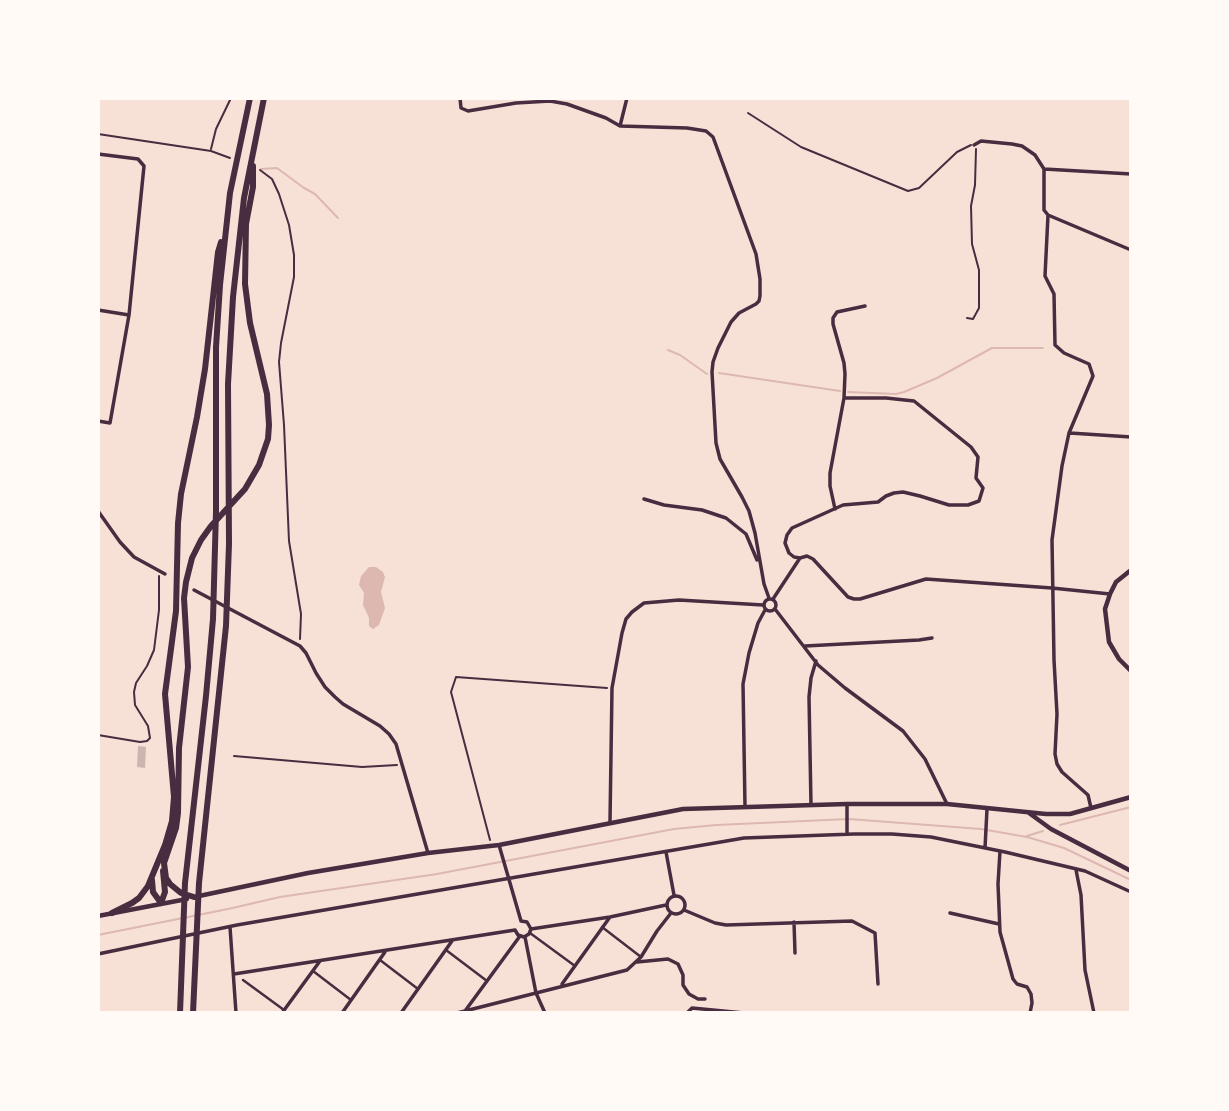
<!DOCTYPE html>
<style>
body{margin:0}
#map{position:relative;width:1229px;height:1111px;overflow:hidden;background:#f7e1d7;font-family:"Source Serif 4",serif}
canvas{display:block}
.frame{position:absolute;inset:0;border:100px solid #fffaf5;pointer-events:none}
</style>
<div id="map">
<canvas width="1229" height="1111"></canvas>
<div class="frame"></div>
</div>
<script>
const ctx = document.querySelector('canvas').getContext('2d');
ctx.lineJoin = 'round';
function fillPath(path, color) {
  ctx.fillStyle = color;
  ctx.fill(path, 'evenodd');
}
function poly(rows) {
  const path = new Path2D();
  for (const r of rows) {
    if (r.length === 3) {
      path.moveTo(r[0] + r[2], r[1]);
      path.arc(r[0], r[1], r[2], 0, 2 * Math.PI);
      continue;
    }
    path.moveTo(r[0], r[1]);
    for (let i = 2; i < r.length; i += 2) path.lineTo(r[i], r[i + 1]);
  }
  return path;
}
function strokePath(path, color, width, dash) {
  ctx.strokeStyle = color;
  ctx.lineWidth = width;
  ctx.lineCap = dash ? 'butt' : 'round';
  ctx.setLineDash(dash || []);
  ctx.stroke(path);
}
fillPath(poly([
 [369,567,376,567,383,572,385,577,381,592,385,608,379,625,373,629,369,626,369,618,363,605,364,593,359,585,361,576]
]), '#dcb8b0');
strokePath(poly([
 [261,169,277,168,304,188,315,194,338,218],
 [668,350,680,355,707,374],
 [719,373,840,391],
 [848,392,896,394,904,392,937,378,992,348,1043,348],
 [1060,825,1131,807],
 [1027,836,1043,831],
 [98,935,228,909,280,897,437,874,674,829,716,825,849,819,981,829,1027,837,1064,848,1131,880]
]), '#dcb8b0', 2);
fillPath(poly([
 [138,746,146,747,145,768,137,767]
]), '#ccb4b1');
strokePath(poly([
 [748,113,801,147,908,191,919,188,957,152,971,145],
 [98,134,211,151,230,158],
 [211,149,216,129,231,98],
 [260,170,272,179,279,194,289,225,294,255,294,277,281,343,279,362,284,425,289,541,301,614,300,639],
 [967,318,973,319,979,308,979,270,972,244,971,206,975,185,976,149],
 [98,735,140,742,147,741,150,738,148,726,135,705,134,692,136,683,147,666,154,650,159,610,159,576],
 [234,756,362,767,397,765],
 [490,840,451,692,456,677,607,688]
]), '#4a2c40', 2);
strokePath(poly([
 [602,927,641,957],
 [530,933,575,966],
 [446,950,487,981],
 [380,960,418,989],
 [313,971,351,1000],
 [243,980,284,1010]
]), '#4a2c40', 2.5);
strokePath(poly([
 [460,98,461,108,468,111,516,103,550,101,567,104,606,118,620,126,687,128,706,131,713,137,756,254,760,279,760,296,759,301,756,304,739,313,731,322,718,348,713,362,712,372,716,443,720,459,742,497,749,511,755,533,764,584,769,598],
 [620,126,627,98],
 [974,145,981,141,1012,144,1022,146,1035,155,1044,169,1044,210,1048,215,1131,250],
 [98,154,138,159,144,166,129,315,110,423,98,421],
 [1044,169,1131,174],
 [1048,215,1045,276,1054,294,1055,345,1064,353,1089,364,1093,376,1069,433,1062,466,1052,540,1054,660,1057,714,1055,754,1057,764,1062,772,1088,795,1091,808],
 [98,310,129,315],
 [844,398,886,398,914,401,971,447,978,457,976,478,983,488,979,501,968,505,949,505,920,496,903,492,894,493,886,496,878,502,843,505,792,528,787,535,785,543,789,553,794,557,800,558,807,556,813,559,848,597,854,599,860,599,926,579,1052,588,1110,594],
 [1070,433,1131,437],
 [644,499,664,505,702,510,726,518,746,534,757,560],
 [835,509,830,486,830,473,844,398,845,374,844,363,833,324,833,318,837,312,865,306],
 [98,511,120,542,134,557,165,574],
 [194,590,300,646,306,653,316,673,325,687,335,697,343,704,380,726,389,734,396,744,428,853],
 [770,605,6],
 [773,599,800,558],
 [775,609,818,665,845,688,903,731,925,759,947,804],
 [805,646,919,640,932,638],
 [811,805,809,697,811,678,816,661],
 [745,807,743,684,749,653,758,623,765,610],
 [610,822,612,688,622,633,626,619,632,612,644,603,679,600,763,605],
 [847,834,847,804],
 [499,845,521,921],
 [985,848,987,809],
 [1000,851,998,884,1000,932,1013,979,1017,984,1027,987,1031,994,1032,1003,1030,1013],
 [666,852,674,895],
 [1076,870,1081,895,1085,970,1094,1013],
 [676,905,9],
 [684,910,715,923,726,925,852,921,875,933,878,984],
 [950,913,999,924],
 [521,921,527,922,531,929],
 [794,922,795,953],
 [230,927,236,1013],
 [531,929,610,917,666,905],
 [515,930,518,935,524,937,529,934,531,929],
 [525,937,536,993,545,1013],
 [98,954,237,925,744,838,854,834,892,834,931,837,1005,852,1085,871,1131,892],
 [637,962,668,959,678,964,683,975,683,985,689,994,698,999,705,999],
 [234,974,515,930],
 [562,984,610,917],
 [465,1011,520,936],
 [282,1013,320,961],
 [342,1013,385,952],
 [401,1013,452,941],
 [457,1013,627,970,641,957,657,931,671,913],
 [687,1013,692,1008,744,1013]
]), '#4a2c40', 3.5);
strokePath(poly([
 [1131,570,1116,582,1110,594,1105,609,1109,642,1119,659,1131,671],
 [1029,813,1051,829,1131,871],
 [199,896,308,873,428,853,499,845,683,809,847,804,947,804,1046,814,1070,814,1131,797],
 [98,916,187,899]
]), '#4a2c40', 4.5);
strokePath(poly([
 [152,880,153,892,161,903,165,892,163,871],
 [194,897,181,893,170,884,166,878,164,863,176,828,178,813,179,748,188,667,184,598,186,582,192,558,201,540,211,526,245,489,259,465,268,439,269,425,267,394,250,323,245,284,246,224,253,187,253,166],
 [112,913,132,903,139,898,148,886,165,845,172,821,174,797,165,694,176,611,178,523,181,494,197,417,205,369,218,252,221,242],
 [180,1013,185,883,206,696,213,619,216,511,216,347,220,285,230,193,250,98],
 [193,1013,199,883,226,626,229,544,228,384,233,297,244,198,264,98]
]), '#4a2c40', 6);
</script>
